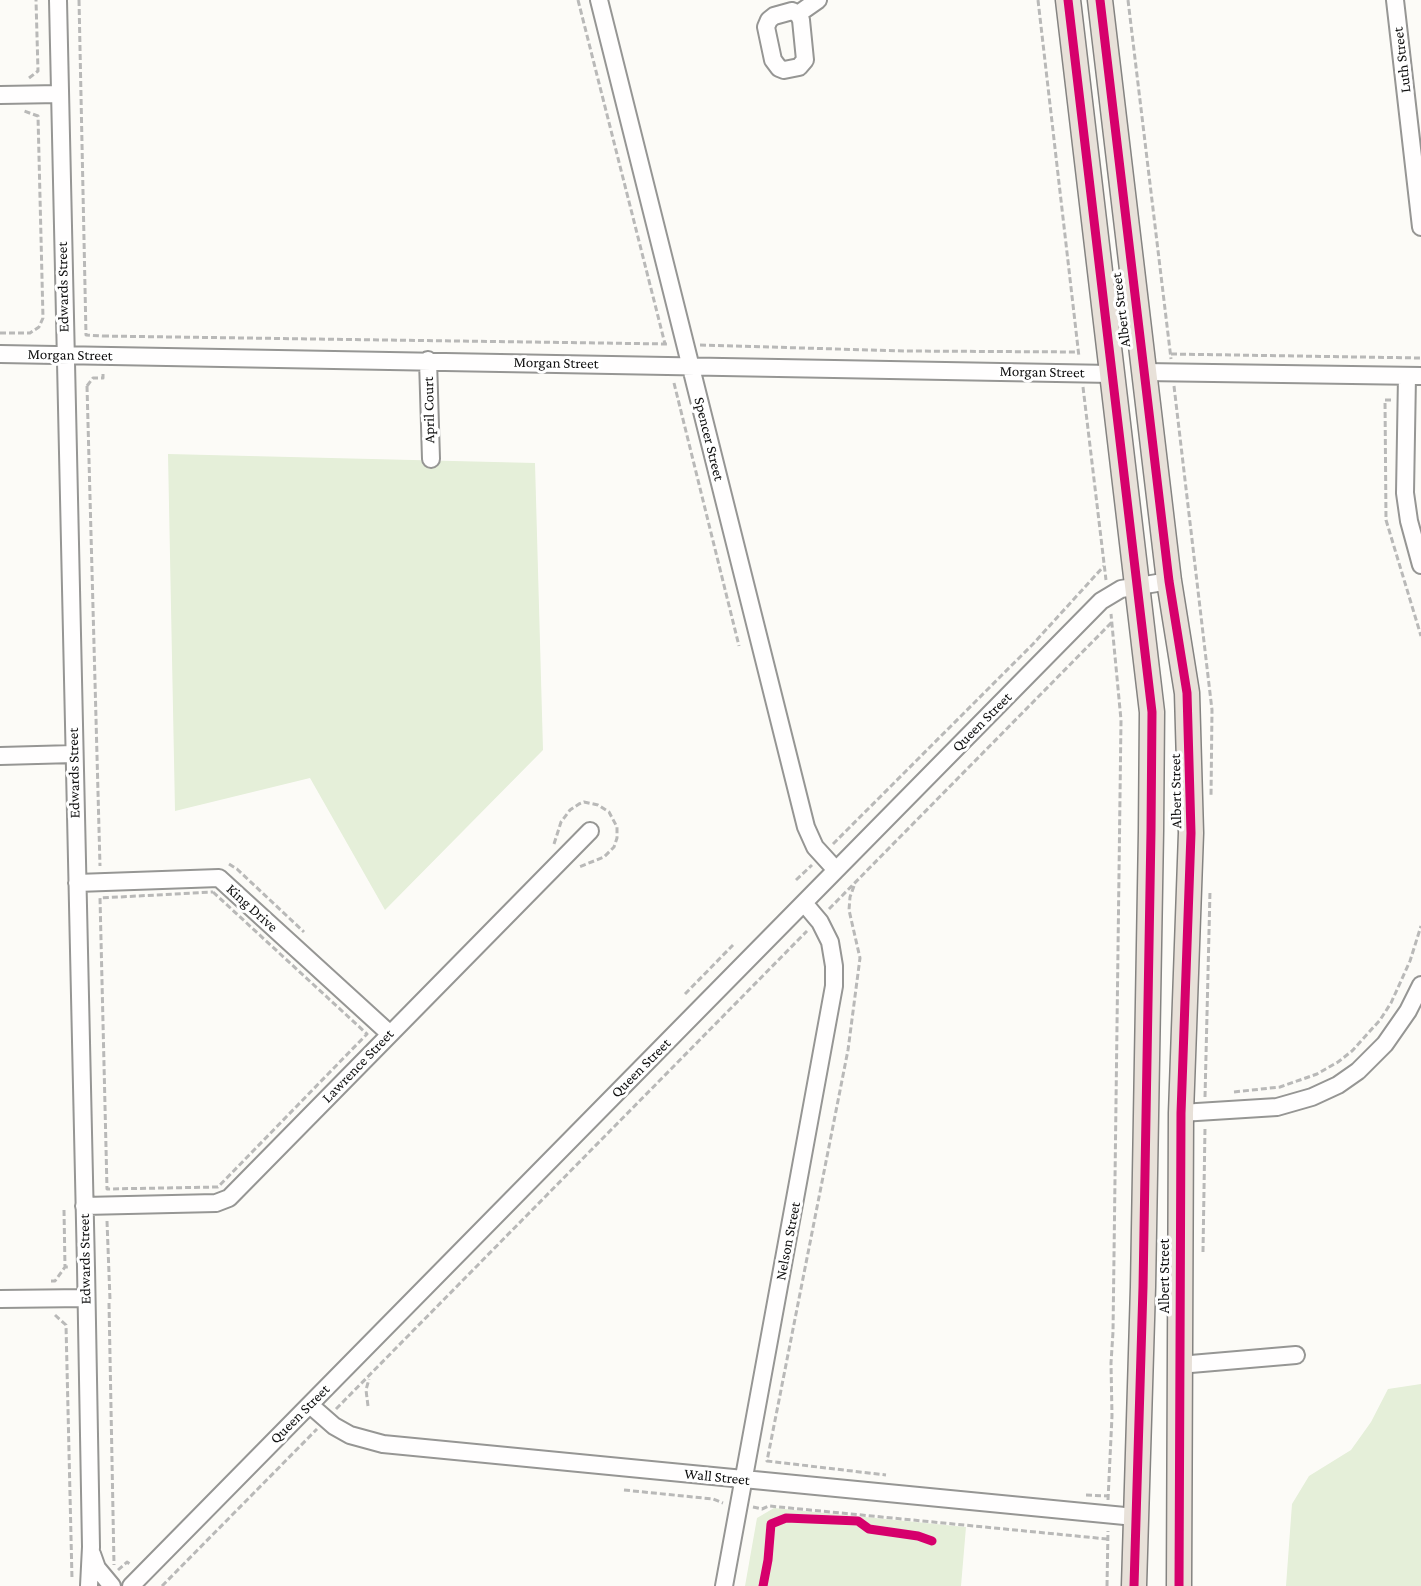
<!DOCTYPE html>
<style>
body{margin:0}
canvas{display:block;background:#fcfbf7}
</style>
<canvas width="1421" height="1586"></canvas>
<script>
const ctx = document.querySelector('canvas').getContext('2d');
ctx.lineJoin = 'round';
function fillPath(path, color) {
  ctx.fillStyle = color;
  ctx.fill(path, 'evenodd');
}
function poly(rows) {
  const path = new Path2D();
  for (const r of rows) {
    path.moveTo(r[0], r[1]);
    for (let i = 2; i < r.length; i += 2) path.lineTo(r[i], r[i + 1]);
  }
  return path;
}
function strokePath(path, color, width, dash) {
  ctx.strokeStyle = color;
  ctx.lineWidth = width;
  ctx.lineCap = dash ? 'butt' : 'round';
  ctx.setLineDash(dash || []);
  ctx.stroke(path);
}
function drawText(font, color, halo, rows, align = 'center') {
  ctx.font = font + ' "Crimson Pro",serif';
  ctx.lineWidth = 6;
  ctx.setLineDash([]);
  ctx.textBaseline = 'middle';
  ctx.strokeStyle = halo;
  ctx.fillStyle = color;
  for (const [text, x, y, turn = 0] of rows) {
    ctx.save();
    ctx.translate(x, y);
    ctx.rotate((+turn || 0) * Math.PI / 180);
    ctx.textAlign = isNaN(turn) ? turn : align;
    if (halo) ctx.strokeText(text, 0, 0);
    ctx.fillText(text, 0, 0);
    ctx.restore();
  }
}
fillPath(poly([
 [168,454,535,463,543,750,385,910,310,778,175,811],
 [1421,1384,1421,1586,1286,1586,1292,1504,1309,1476,1351,1450,1371,1422,1388,1389],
 [774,1508,966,1527,961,1586,745,1586,757,1518]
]), '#e5efd9');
const minor = poly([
 [58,0,86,1267,91,1547,89,1586],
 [599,0,806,827,815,847,836,870],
 [1395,0,1421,227],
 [792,11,798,14,801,20,805,60,799,67,784,70,779,68,773,60,766,27,769,20,774,16,792,11],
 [798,14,818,0],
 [0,95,60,94],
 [0,354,1112,374],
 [428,360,431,459],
 [1144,372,1421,376],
 [1407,376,1405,493,1409,521,1421,565],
 [0,756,74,754],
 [77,883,219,878,390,1034],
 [1181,1113,1277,1107,1312,1097,1338,1085,1358,1071,1385,1044,1408,1011,1421,985],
 [84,1206,216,1203,229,1198,590,831],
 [0,1299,86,1298],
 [1179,1365,1296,1355],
 [310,1405,334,1426,350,1435,383,1444,1135,1517],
 [92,1554,97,1568,112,1586],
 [131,1586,1101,601,1121,589,1169,581],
 [724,1586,834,986,834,966,830,942,820,922,804,903]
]);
const highway = poly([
 [1068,0,1152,712,1151,831,1143,1287,1134,1586],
 [1100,0,1169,581,1187,693,1191,833,1181,1113,1179,1586]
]);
strokePath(minor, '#969694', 20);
strokePath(highway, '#848381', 27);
strokePath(poly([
 [79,0,86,335,103,336],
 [578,0,665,344],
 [1038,0,1079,357],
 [1128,0,1171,359],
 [29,78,38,71,36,0],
 [0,333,30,333,39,327,43,318,38,116,24,111],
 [103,336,669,344],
 [700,345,905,351,1079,352],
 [1171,354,1421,358],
 [674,383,739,646],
 [87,386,100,866],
 [87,386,93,378,103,378,103,372],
 [1174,386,1212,710,1211,797],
 [1083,387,1106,580],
 [1391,400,1385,400,1386,520,1421,636],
 [554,844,561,822,570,810,579,804,584,802,598,805,609,812,617,827,617,838,614,847,604,857,579,867],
 [833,844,1033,644,1104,566],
 [229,864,237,869,304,932],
 [796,880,812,865],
 [854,886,850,897,849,910,860,958,848,1050,767,1461,886,1475],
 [213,892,367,1034,218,1187,107,1189,100,898,213,892],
 [829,909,1112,622],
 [685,994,733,945],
 [1234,1092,1280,1087,1317,1074,1338,1062,1352,1051,1380,1020,1391,1003,1410,961,1421,926],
 [1205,1097,1210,891],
 [64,1210,65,1267],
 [107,1221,110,1300],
 [1203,1252,1205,1128],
 [51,1281,55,1281,65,1267,70,1267],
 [109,1303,114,1565],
 [55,1315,66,1325,72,1579],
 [368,1406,366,1390,369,1379],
 [336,1409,807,931],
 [624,1490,713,1499,723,1503],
 [1086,1495,1109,1496],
 [1108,1500,1112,1416,1111,1363,1113,1332,1121,720,1111,614],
 [753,1507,762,1509,769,1506,1107,1539],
 [118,1570,127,1562,131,1565],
 [162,1586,317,1429],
 [1107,1586,1108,1531]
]), '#b9b9b8', 3, [6, 3]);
strokePath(minor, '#fffefe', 16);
strokePath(highway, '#e8e1d9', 24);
strokePath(poly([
 [1068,0,1152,712,1151,831,1143,1287,1134,1586],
 [1100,0,1169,581,1187,693,1191,833,1181,1113,1179,1586],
 [763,1586,768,1560,771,1524,786,1518,858,1521,869,1529,918,1536,932,1541]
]), '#d6006c', 9);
drawText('15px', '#101010', '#fff', [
 ["Luth Street",1402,60,-97],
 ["Edwards Street",63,287,-91],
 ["Albert Street",1121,310,-97],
 ["Morgan Street",70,355,1],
 ["Morgan Street",556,363,1],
 ["Morgan Street",1042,372,1],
 ["April Court",429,410,-91],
 ["Spencer Street",709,439,76],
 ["Queen Street",982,722,-45],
 ["Edwards Street",74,773,-91],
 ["Albert Street",1176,791,-91],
 ["King Drive",252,908,42],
 ["Lawrence Street",358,1066,-46],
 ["Queen Street",641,1068,-45],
 ["Nelson Street",788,1241,-79],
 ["Edwards Street",85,1259,-91],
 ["Albert Street",1164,1276,-90],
 ["Queen Street",300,1414,-45],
 ["Wall Street",717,1477,6]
]);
</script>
